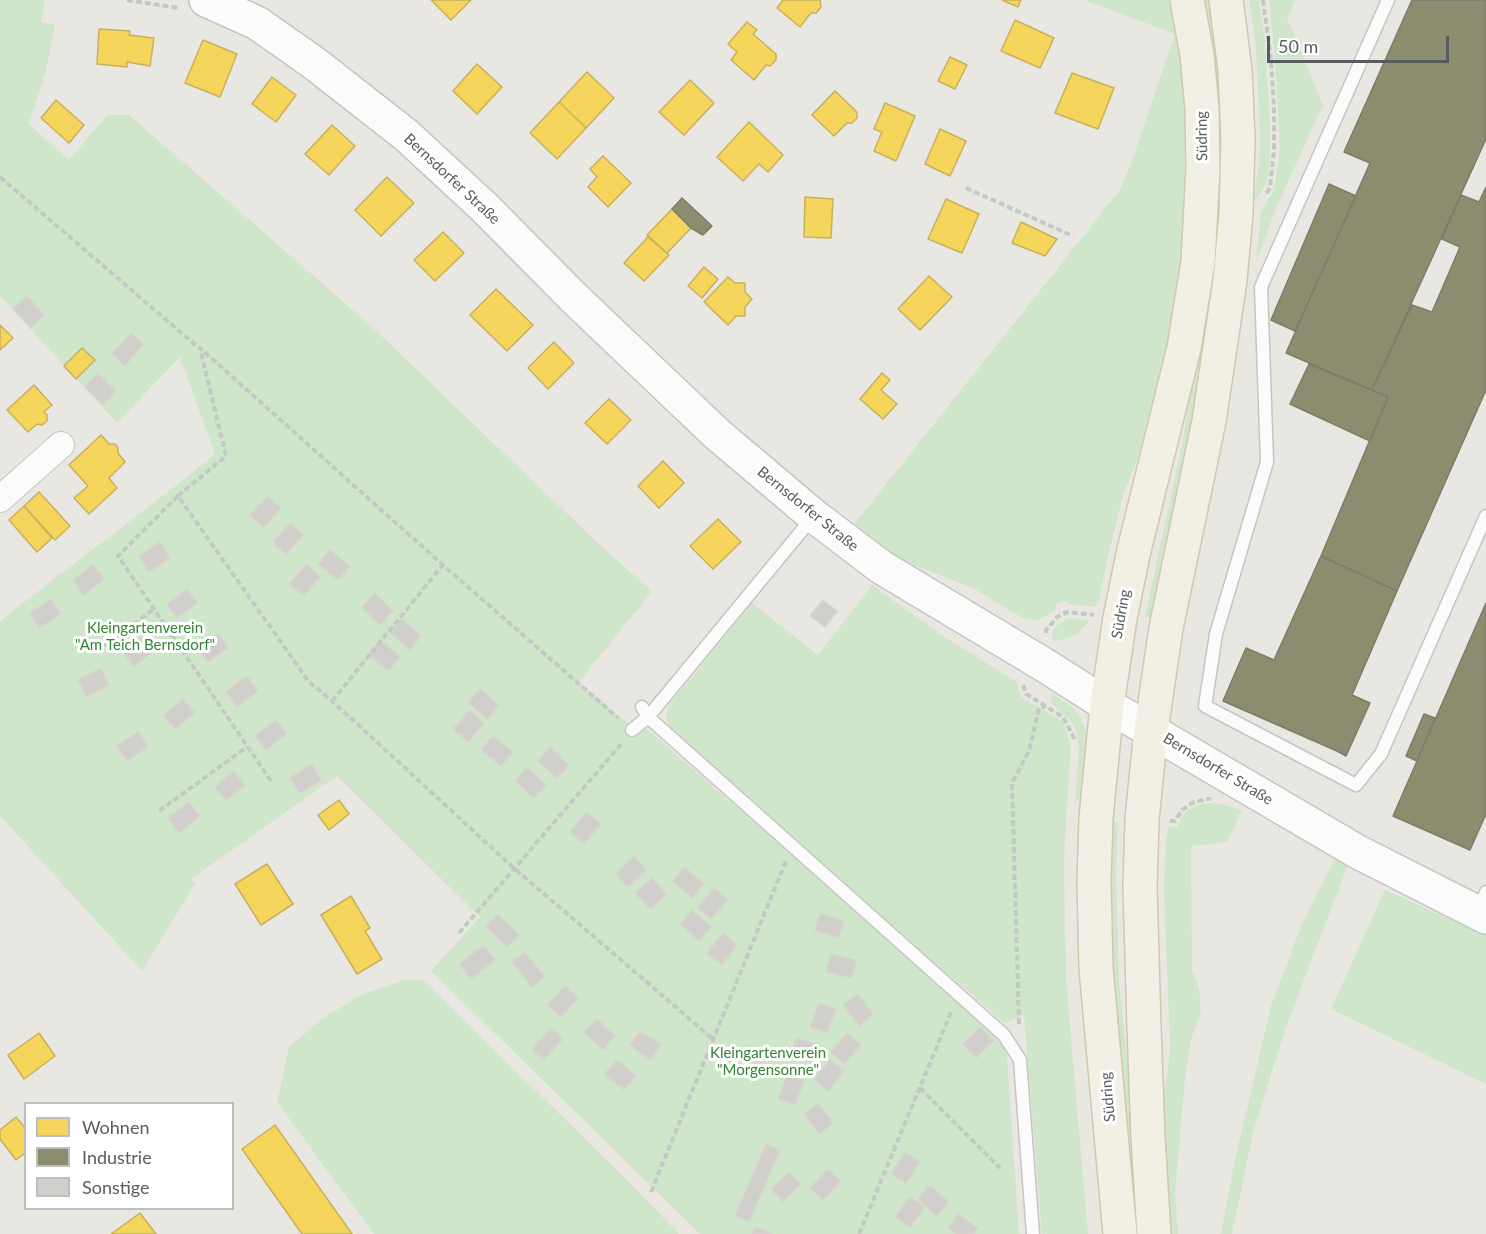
<!DOCTYPE html>
<meta charset="utf-8">
<style>
body{margin:0}
#map{position:relative;width:1486px;height:1234px;overflow:hidden;background:#e9e7e2;font-family:Lato,sans-serif}
canvas{display:block}
.legend{position:absolute;left:24px;top:1102px;width:210px;height:108px;box-sizing:border-box;background:#fff;border:2px solid #bcbebf;margin:0;padding:8px 10px;list-style:none;font-size:18px;color:#585c60}
.legend li{display:flex;align-items:center;gap:12px;height:30px}
.legend b{width:30px;border:2px solid #bcbebf}
.scale{position:absolute;left:1267px;top:36px;width:182px;height:27px;box-sizing:border-box;border:3px solid #585c60;border-top:0;padding-left:8px;font-size:18px;line-height:21px;white-space:nowrap;color:#585c60;-webkit-text-stroke:4px #fff;paint-order:stroke}
</style>
<div id="map">
<canvas width="1486" height="1234"></canvas>
<ul class="legend">
<li><b style="height:16px;background:#f6d55c"></b>Wohnen</li>
<li><b style="height:16px;background:#8c8c6e"></b>Industrie</li>
<li><b style="height:16px;background:#d0cfcc"></b>Sonstige</li>
</ul>
<div class="scale">50 m</div>
</div>
<script>
const ctx = document.querySelector('canvas').getContext('2d');
ctx.lineJoin = 'round';
function fillPath(path, color) {
  ctx.fillStyle = color;
  ctx.fill(path, 'evenodd');
}
function poly(rows) {
  const path = new Path2D();
  for (const r of rows) {
    path.moveTo(r[0], r[1]);
    for (let i = 2; i < r.length; i += 2) path.lineTo(r[i], r[i + 1]);
  }
  return path;
}
function strokePath(path, color, width, dash) {
  ctx.strokeStyle = color;
  ctx.lineWidth = width;
  ctx.lineCap = dash ? 'butt' : 'round';
  ctx.setLineDash(dash || []);
  ctx.stroke(path);
}
function drawText(font, color, halo, rows, align = 'center') {
  ctx.font = font + ' Lato,sans-serif';
  ctx.lineWidth = 6;
  ctx.setLineDash([]);
  ctx.textBaseline = 'middle';
  ctx.strokeStyle = halo;
  ctx.fillStyle = color;
  for (const [text, x, y, turn = 0] of rows) {
    ctx.save();
    ctx.translate(x, y);
    ctx.rotate((+turn || 0) * Math.PI / 180);
    ctx.textAlign = isNaN(turn) ? turn : align;
    if (halo) ctx.strokeText(text, 0, 0);
    ctx.fillText(text, 0, 0);
    ctx.restore();
  }
}
fillPath(poly([
 [0,0,45,0,41,22,55,24,46,70,29,124,69,160,107,115,129,115,370,325,600,545,652,591,579,682,626,722,647,729,1006,1041,1019,1234,700,1234,431,971,480,917,337,776,191,879,195,884,142,971,0,816,0,622,11,612,173,488,215,454,180,357,117,423,0,296],
 [1084,0,1174,0,1182,38,1190,153,1185,263,1156,411,1123,495,1107,560,1099,600,1096,607,1068,604,1067,601,1060,602,1055,605,1056,609,1043,618,1035,620,1021,617,973,588,906,562,852,527,1120,190,1132,161,1175,34],
 [1200,0,1212,0,1215,15,1225,158,1210,338,1155,618,1145,617,1183,440,1203,314],
 [1249,0,1259,0,1265,44,1270,119,1270,159,1267,181,1260,194,1251,204,1255,189,1259,164,1260,138,1256,46],
 [1269,0,1295,0,1287,18,1323,105,1277,206,1256,263,1261,212,1272,193,1275,184,1280,148,1275,59],
 [872,585,943,636,1017,682,1021,697,1063,721,1069,739,1071,750,1066,816,1064,868,1066,980,1088,1234,1042,1234,1024,1015,1004,1023,953,978,935,968,670,730,666,717,669,705,752,603,818,655],
 [1068,618,1089,621,1079,632,1072,636,1057,641,1052,640,1053,630,1056,626],
 [1051,693,1072,707,1079,716,1085,727,1087,739,1086,790,1075,803,1079,750,1076,730,1071,721,1051,703],
 [1211,803,1220,804,1242,810,1227,842,1191,846,1192,971,1199,988,1201,1013,1192,1036,1186,1069,1175,1192,1178,1234,1166,1234,1161,1108,1168,1068,1170,1047,1164,890,1166,839,1169,826,1177,827,1183,815,1191,808,1201,804],
 [1107,822,1118,822,1116,872,1119,982,1131,1096,1142,1234,1132,1234,1111,1010],
 [1338,853,1349,862,1286,1027,1253,1133,1232,1234,1221,1234,1234,1164,1271,1006,1300,929],
 [1385,890,1486,935,1486,1084,1331,1009],
 [405,980,423,980,630,1183,679,1234,374,1234,277,1102,289,1047,323,1018,363,994]
]), '#d0e6cb');
const homes = poly([
 [431,0,471,0,451,20,431,0],
 [783,0,820,0,821,7,816,13,811,13,800,27,777,8,783,0],
 [1002,0,1021,0,1018,7,1002,0],
 [1015,20,1054,38,1040,68,1001,51,1015,20],
 [747,22,757,30,753,34,776,54,776,60,770,66,766,65,754,80,731,60,737,52,728,44,747,22],
 [99,29,130,31,129,35,154,38,150,66,127,62,127,67,97,64,99,29],
 [203,40,237,54,220,97,185,83,203,40],
 [950,57,967,65,955,89,938,81,950,57],
 [477,64,502,87,477,114,453,91,477,64],
 [587,72,614,98,586,128,559,102,587,72],
 [1072,73,1114,88,1098,129,1055,113,1072,73],
 [272,77,296,95,276,122,252,104,272,77],
 [690,80,714,103,684,135,659,112,690,80],
 [835,91,857,112,857,118,852,123,847,123,834,136,812,115,835,91],
 [56,100,84,125,69,143,41,118,56,100],
 [559,102,586,128,557,159,530,133,559,102],
 [885,103,915,116,896,161,874,151,882,132,874,129,885,103],
 [749,122,783,155,768,172,759,164,743,181,717,157,749,122],
 [332,125,355,146,329,175,305,154,332,125],
 [940,129,966,141,950,176,925,164,940,129],
 [603,156,631,183,608,207,588,187,597,177,590,169,603,156],
 [387,177,414,203,381,236,355,210,387,177],
 [805,197,833,199,831,238,804,237,805,197],
 [946,199,979,214,962,253,928,239,946,199],
 [672,209,691,228,667,253,647,235,672,209],
 [1021,222,1057,239,1045,256,1012,243,1021,222],
 [443,232,464,253,435,281,414,260,443,232],
 [648,237,669,255,644,281,624,263,648,237],
 [704,267,718,279,702,298,688,286,704,267],
 [929,276,952,297,920,330,898,309,929,276],
 [728,277,735,283,745,283,745,292,752,299,745,307,745,316,736,316,728,325,704,302,728,277],
 [496,289,533,325,507,351,470,315,496,289],
 [0,325,13,338,0,350,0,325],
 [554,342,574,363,548,389,528,368,554,342],
 [82,348,95,360,76,379,64,366,82,348],
 [882,373,890,380,881,390,897,404,883,419,860,399,882,373],
 [34,385,52,405,44,412,47,415,47,421,42,425,37,424,28,432,7,410,34,385],
 [609,399,631,420,607,444,585,423,609,399],
 [101,435,109,444,115,444,118,448,118,453,125,462,109,478,117,488,89,514,74,498,88,486,69,465,101,435],
 [663,461,684,483,659,508,638,486,663,461],
 [39,492,70,526,55,540,24,506,39,492],
 [24,506,52,538,37,552,9,520,24,506],
 [718,519,741,542,713,569,690,546,718,519],
 [339,800,349,814,329,830,318,815,339,800],
 [267,864,293,904,261,925,235,884,267,864],
 [351,896,370,928,365,931,382,959,357,974,321,915,351,896],
 [39,1033,55,1056,24,1079,8,1055,39,1033],
 [16,1117,26,1129,26,1152,16,1160,0,1139,0,1130,16,1117],
 [275,1125,352,1234,302,1234,242,1149,275,1125],
 [140,1213,156,1234,111,1234,140,1213]
]);
fillPath(homes, '#f6d55c');
strokePath(homes, '#c7b15d', 1.5);
const industry = poly([
 [1412,0,1486,0,1486,139,1372,390,1286,353,1370,163,1344,152,1412,0],
 [1329,184,1356,196,1295,331,1271,320,1329,184],
 [1486,187,1486,390,1397,591,1321,556,1388,397,1372,390,1412,305,1432,312,1460,247,1442,239,1461,195,1479,202,1486,187],
 [682,198,712,226,703,235,691,228,672,209,682,198],
 [1309,364,1388,397,1370,441,1290,404,1309,364],
 [1321,556,1397,591,1352,695,1370,703,1346,756,1337,751,1223,701,1246,648,1274,660,1321,556],
 [1486,603,1486,814,1470,850,1393,816,1486,603],
 [1424,714,1435,718,1417,761,1406,756,1424,714]
]);
fillPath(industry, '#8c8c6e');
strokePath(industry, '#7c7e6a', 1.5);
const building = poly([
 [27,296,44,315,31,328,13,309,27,296],
 [131,333,143,344,125,366,112,354,131,333],
 [97,373,116,391,103,405,85,387,97,373],
 [268,496,281,508,264,527,250,515,268,496],
 [290,523,303,535,286,554,273,542,290,523],
 [160,542,170,558,149,572,139,556,160,542],
 [330,550,350,566,338,580,318,564,330,550],
 [307,564,320,577,304,596,289,584,307,564],
 [93,565,104,579,84,595,73,580,93,565],
 [187,589,198,603,177,618,167,604,187,589],
 [375,593,393,611,380,625,362,607,375,593],
 [51,599,61,614,39,628,30,613,51,599],
 [823,600,837,611,825,627,810,616,823,600],
 [401,619,421,636,410,650,390,633,401,619],
 [218,633,228,648,207,662,197,647,218,633],
 [143,636,154,651,134,667,123,652,143,636],
 [380,640,400,657,388,671,368,655,380,640],
 [101,668,109,685,87,697,78,680,101,668],
 [247,676,258,691,237,707,226,692,247,676],
 [480,689,499,705,488,719,468,703,480,689],
 [183,699,195,713,175,729,163,715,183,699],
 [470,710,484,723,468,742,453,729,470,710],
 [276,720,287,734,266,750,255,736,276,720],
 [138,732,148,747,127,761,117,746,138,732],
 [493,736,513,752,501,766,481,750,493,736],
 [550,747,569,765,557,778,538,761,550,747],
 [312,764,321,780,300,793,290,778,312,764],
 [527,767,546,785,534,798,515,781,527,767],
 [233,771,245,785,226,801,215,787,233,771],
 [189,802,200,816,179,833,168,818,189,802],
 [586,812,601,824,584,844,570,832,586,812],
 [634,856,647,870,628,887,616,874,634,856],
 [684,867,704,883,693,898,673,882,684,867],
 [652,878,666,894,650,909,635,893,652,878],
 [714,888,728,900,711,919,697,908,714,888],
 [692,910,711,927,699,941,680,924,692,910],
 [820,913,844,921,839,938,815,931,820,913],
 [498,914,519,935,507,947,486,926,498,914],
 [723,933,737,945,722,965,707,953,723,933],
 [484,945,495,960,471,979,459,964,484,945],
 [525,952,545,977,532,987,512,962,525,952],
 [831,954,856,960,852,978,826,972,831,954],
 [565,986,578,998,561,1017,547,1005,565,986],
 [858,994,873,1014,859,1026,843,1005,858,994],
 [819,1003,836,1009,827,1033,810,1027,819,1003],
 [597,1019,615,1036,603,1050,584,1032,597,1019],
 [980,1027,993,1041,976,1058,963,1044,980,1027],
 [551,1028,563,1039,544,1060,532,1049,551,1028],
 [640,1031,661,1045,650,1060,630,1045,640,1031],
 [847,1033,861,1045,844,1064,831,1052,847,1033],
 [796,1038,821,1046,814,1063,790,1055,796,1038],
 [617,1060,636,1076,624,1090,604,1074,617,1060],
 [830,1060,844,1071,828,1091,814,1079,830,1060],
 [787,1075,804,1081,795,1105,778,1099,787,1075],
 [818,1103,833,1123,819,1134,804,1114,818,1103],
 [766,1144,780,1150,749,1222,735,1216,766,1144],
 [905,1152,920,1162,906,1183,891,1174,905,1152],
 [828,1169,841,1181,823,1200,810,1188,828,1169],
 [789,1172,801,1184,783,1202,771,1189,789,1172],
 [930,1185,949,1202,937,1216,918,1199,930,1185],
 [910,1197,925,1207,910,1227,895,1217,910,1197],
 [958,1214,978,1228,974,1234,956,1234,948,1228,958,1214],
 [755,1227,771,1233,771,1234,752,1234,755,1227]
]);
fillPath(building, '#d0cfcc');
strokePath(building, '#d8d5d1', 1.5);
const lane = poly([
 [1388,0,1261,287,1267,462,1216,634,1205,706,1356,785,1381,754,1486,516],
 [642,707,648,717,1004,1035,1020,1060,1033,1234],
 [632,730,648,717,813,517],
 [1477,913,1486,892]
]);
const street = poly([
 [0,499,61,445]
]);
const secondary = poly([
 [206,0,257,23,314,63,406,135,484,207,573,297,717,434,814,516,881,567,1046,666,1107,705,1358,852,1486,917]
]);
const primary = poly([
 [1120,1234,1096,968,1094,881,1096,818,1107,705,1120,618,1134,550,1184,348,1198,262,1203,168,1202,109,1197,55,1187,0],
 [1154,1234,1148,1137,1144,1027,1140,887,1142,819,1151,730,1166,628,1209,421,1230,280,1236,214,1238,139,1235,70,1226,0]
]);
strokePath(lane, '#c5c5c4', 15);
strokePath(street, '#c5c5c4', 28);
strokePath(secondary, '#c5c5c4', 36);
strokePath(primary, '#d2c7af', 36);
strokePath(poly([
 [127,0,179,8],
 [1263,0,1271,59,1274,108,1274,149,1270,188,1265,195],
 [0,177,199,348],
 [966,188,1073,236],
 [178,496,226,456,200,348,443,565,618,718],
 [1046,633,1046,630,1057,617,1067,612,1094,615],
 [97,651,154,609],
 [1023,685,1026,694,1063,717,1074,738,1074,741],
 [332,701,443,565],
 [271,781,118,556,178,496,309,682,332,701,515,869,713,1039],
 [159,811,247,747],
 [1170,821,1175,821,1182,810,1192,803,1205,799,1211,799],
 [459,933,623,742],
 [1019,1024,1012,783,1029,751,1039,708,1046,706],
 [920,1088,1000,1168],
 [651,1192,786,861],
 [859,1234,952,1010]
]), '#c3c9c5', 4, [6, 3]);
strokePath(lane, '#fcfbfb', 12);
strokePath(street, '#fcfbfb', 26);
strokePath(secondary, '#fcfbfb', 33);
strokePath(primary, '#f2efe5', 33);
drawText('15px', '#585c60', '#fff', [
 ["Südring",1202,136,-91],
 ["Bernsdorfer Straße",452,179,43],
 ["Bernsdorfer Straße",808,509,39],
 ["Südring",1121,614,-80],
 ["Bernsdorfer Straße",1218,769,31],
 ["Südring",1108,1097,-95]
]);
drawText('15px', '#328532', '#fff', [
 ["Kleingartenverein",145,628],
 ["\"Am Teich Bernsdorf\"",145,645],
 ["Kleingartenverein",768,1053],
 ["\"Morgensonne\"",768,1070]
]);
</script>
